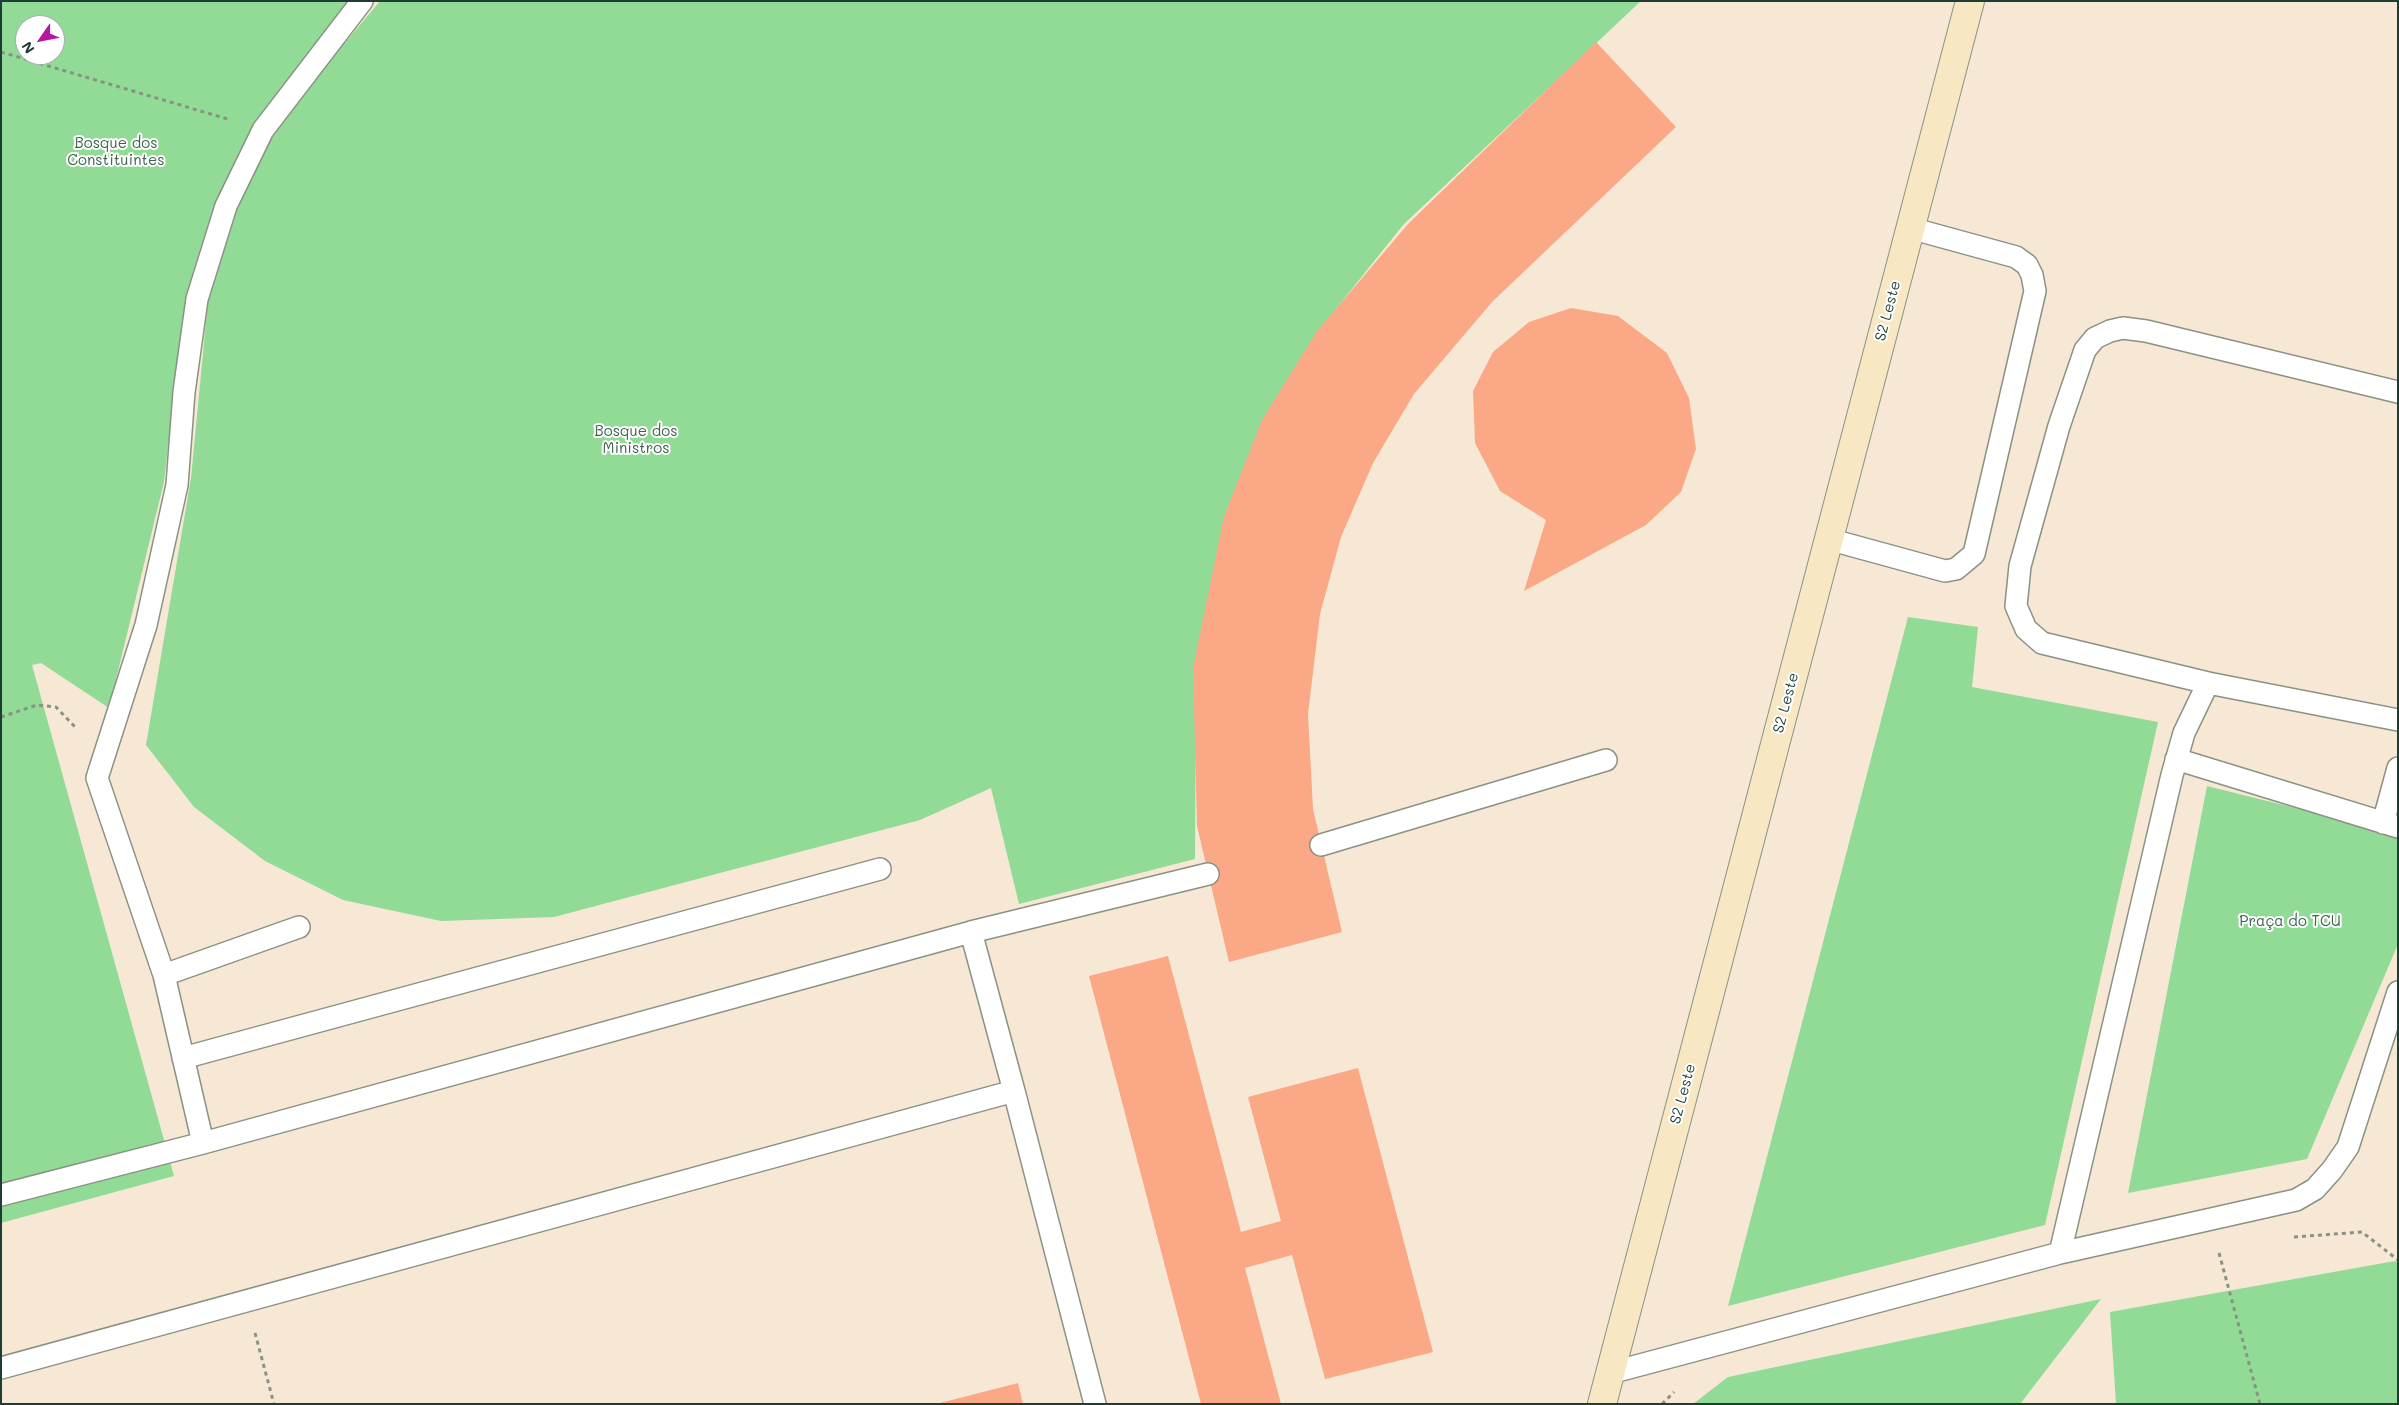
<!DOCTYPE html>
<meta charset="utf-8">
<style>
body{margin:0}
#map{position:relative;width:2399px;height:1405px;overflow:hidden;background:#f6e8d4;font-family:Mali,sans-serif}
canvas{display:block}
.frame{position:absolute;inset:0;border:2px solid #1f3d34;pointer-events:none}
.north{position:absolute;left:15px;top:15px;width:50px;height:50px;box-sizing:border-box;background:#fff;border:1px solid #a5b1ae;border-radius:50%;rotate:237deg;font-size:14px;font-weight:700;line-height:20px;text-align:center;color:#1f3d34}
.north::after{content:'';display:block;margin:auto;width:18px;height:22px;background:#b5179e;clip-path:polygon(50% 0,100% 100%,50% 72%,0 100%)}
</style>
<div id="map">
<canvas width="2399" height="1405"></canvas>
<div class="frame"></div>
<div class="north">N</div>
</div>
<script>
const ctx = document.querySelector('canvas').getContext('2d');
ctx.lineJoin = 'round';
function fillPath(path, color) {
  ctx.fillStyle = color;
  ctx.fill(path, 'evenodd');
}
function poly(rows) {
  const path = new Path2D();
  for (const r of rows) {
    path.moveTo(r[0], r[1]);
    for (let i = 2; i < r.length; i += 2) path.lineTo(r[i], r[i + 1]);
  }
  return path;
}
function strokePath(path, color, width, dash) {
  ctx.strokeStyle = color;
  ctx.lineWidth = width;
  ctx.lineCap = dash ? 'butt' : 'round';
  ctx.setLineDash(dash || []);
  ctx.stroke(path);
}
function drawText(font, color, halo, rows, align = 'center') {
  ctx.font = font + ' Mali,sans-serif';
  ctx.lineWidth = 4;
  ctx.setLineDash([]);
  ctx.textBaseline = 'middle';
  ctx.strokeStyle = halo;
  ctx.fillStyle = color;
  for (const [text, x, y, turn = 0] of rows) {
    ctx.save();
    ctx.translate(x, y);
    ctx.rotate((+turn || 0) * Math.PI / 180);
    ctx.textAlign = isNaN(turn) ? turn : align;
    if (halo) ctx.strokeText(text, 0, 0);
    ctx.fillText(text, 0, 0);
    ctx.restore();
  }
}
fillPath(poly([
 [1,1,350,1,257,130,174,393,164,482,109,708,41,663,32,665,174,1176,1,1223],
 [25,25,55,25,55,55,25,55],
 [380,1,1641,1,1404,224,1319,330,1196,663,1195,859,1019,904,991,788,920,820,554,917,441,921,343,900,265,861,194,807,146,745,191,478,208,301,235,211,270,132],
 [1908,617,1978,627,1972,687,2158,722,2045,1225,1728,1306],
 [2207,786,2396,833,2398,836,2398,944,2307,1159,2128,1193],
 [2395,1261,2398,1263,2398,1404,2116,1404,2110,1312],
 [2101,1299,2020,1404,1693,1404,1728,1377]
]), '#91db96');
fillPath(poly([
 [1596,42,1676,127,1492,302,1414,394,1373,463,1341,537,1320,614,1308,714,1313,809,1342,932,1229,962,1197,826,1193,668,1224,516,1262,420,1317,331,1408,224],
 [1571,308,1618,316,1667,353,1689,398,1696,449,1681,492,1646,525,1524,591,1546,520,1500,491,1475,443,1473,391,1493,352,1529,322],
 [1168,956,1241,1232,1281,1221,1248,1097,1358,1068,1433,1352,1325,1379,1292,1255,1245,1268,1281,1404,1201,1404,1089,976],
 [1018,1383,1023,1404,941,1404,940,1403]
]), '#faa886');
const service = poly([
 [1828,539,1945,571,1956,569,1974,554,2035,291,2032,275,2027,265,2016,257,1910,228],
 [2208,683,2398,720],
 [2176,759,2398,827],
 [2383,823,2398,768],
 [1321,845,1606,760],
 [971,932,1208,874],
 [164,975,299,927],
 [183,1058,880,869],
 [203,1143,164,975,97,778,146,625,177,485,184,392,197,299,226,206,263,130,362,1],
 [1,1195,203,1143,971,932,1014,1091],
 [2060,1253,2172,775,2184,733,2208,683,2042,643,2026,629,2016,606,2020,566,2059,426,2085,350,2095,338,2110,331,2123,328,2146,331,2398,392],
 [1,1368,1014,1091,1095,1404],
 [1610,1373,2060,1253,2296,1200,2315,1189,2332,1170,2348,1147,2398,992]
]);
const secondary = poly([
 [1602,1404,1970,1]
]);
strokePath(service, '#8a9284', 24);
strokePath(secondary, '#8a9284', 30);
strokePath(poly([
 [1,52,231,120],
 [1,717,37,705,56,707,77,729],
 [2294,1237,2362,1232,2398,1260],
 [2219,1253,2260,1404],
 [255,1333,274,1404],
 [1662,1404,1674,1392]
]), '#8a9284', 3, [4, 4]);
strokePath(service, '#fff', 21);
strokePath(secondary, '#f7e8c3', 28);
drawText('15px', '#3c644c', '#fff', [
 ["Bosque dos",116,143],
 ["Constituintes",116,160],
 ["Bosque dos",636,431],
 ["Ministros",636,448],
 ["Praça do TCU",2290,921]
]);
drawText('15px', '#1f3d34', '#fff', [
 ["S2 Leste",1888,311,-75],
 ["S2 Leste",1786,703,-75],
 ["S2 Leste",1683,1094,-75]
]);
</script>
